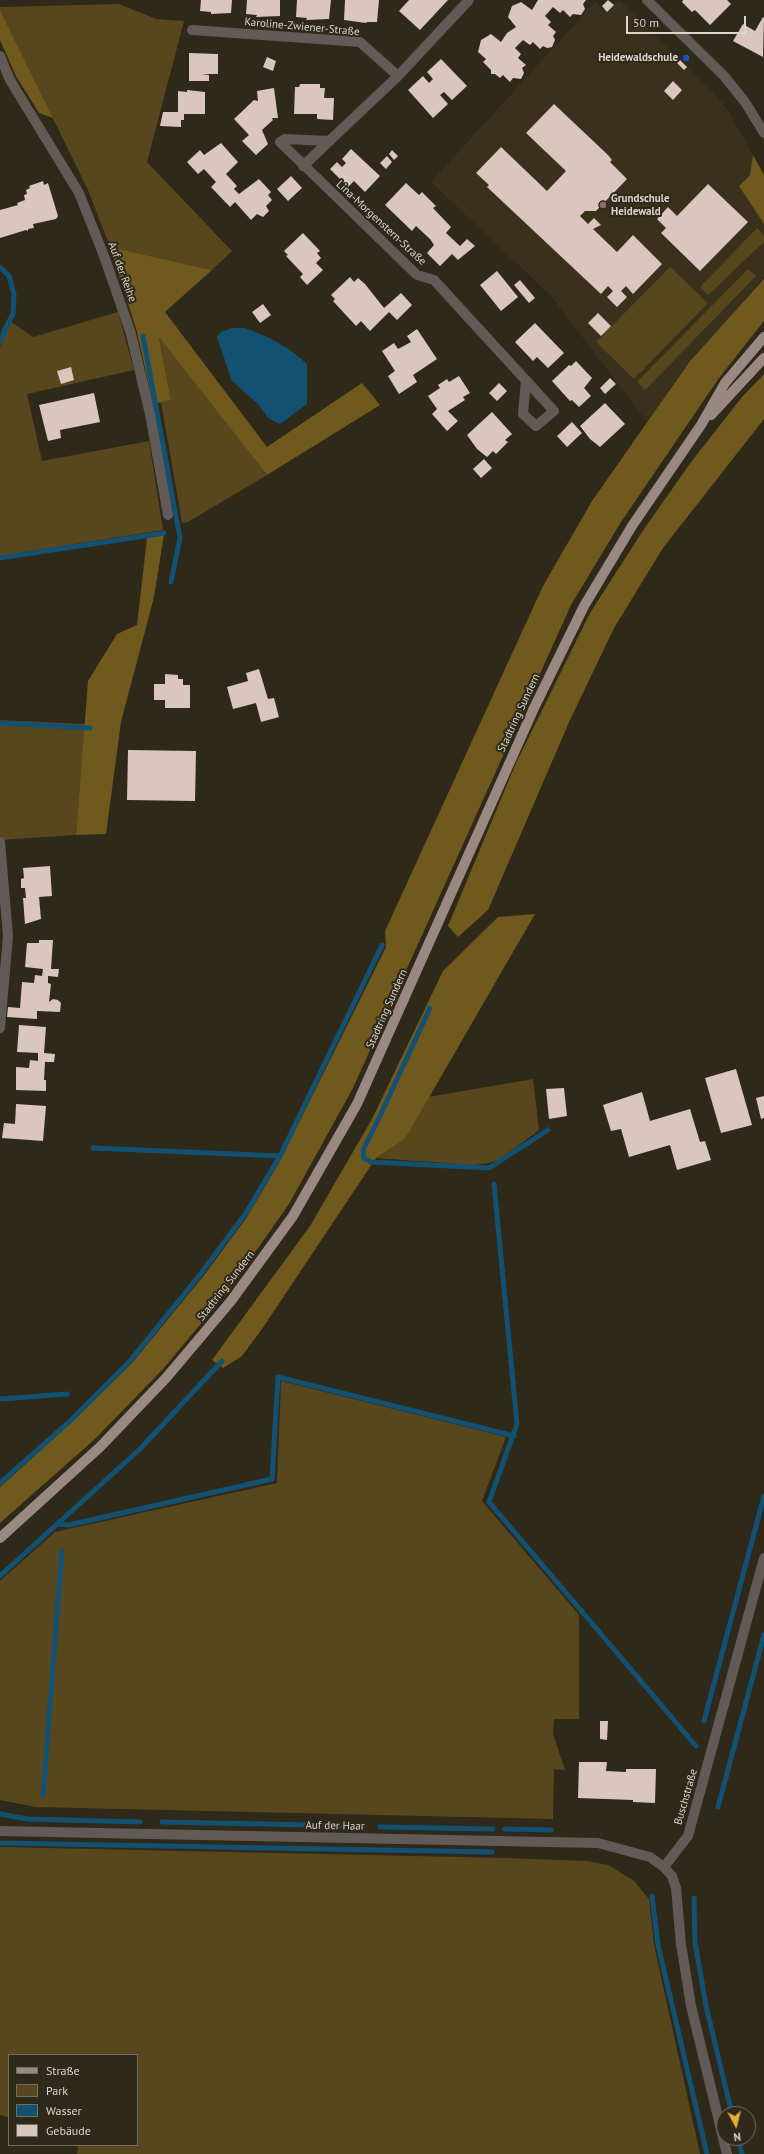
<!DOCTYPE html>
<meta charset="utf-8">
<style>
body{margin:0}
#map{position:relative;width:764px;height:2154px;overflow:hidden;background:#2f291a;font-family:"PT Sans",sans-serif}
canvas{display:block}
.legend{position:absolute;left:8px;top:2054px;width:130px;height:92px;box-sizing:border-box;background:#2f291a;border:1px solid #736e62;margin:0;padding:5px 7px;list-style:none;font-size:12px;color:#dad6cd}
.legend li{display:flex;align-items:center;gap:8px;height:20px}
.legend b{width:20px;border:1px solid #736e62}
.north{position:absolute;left:716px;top:2106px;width:40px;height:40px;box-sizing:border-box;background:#2f291a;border:1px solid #736e62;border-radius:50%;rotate:173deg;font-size:11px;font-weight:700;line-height:16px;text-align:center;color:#dad6cd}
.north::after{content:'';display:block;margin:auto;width:14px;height:18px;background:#e3ae34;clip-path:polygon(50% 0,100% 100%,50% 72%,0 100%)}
.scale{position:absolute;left:626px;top:16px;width:120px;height:18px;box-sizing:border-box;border:2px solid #dad6cd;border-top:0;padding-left:5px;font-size:12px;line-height:14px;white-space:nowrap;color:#dad6cd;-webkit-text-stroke:3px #2f291a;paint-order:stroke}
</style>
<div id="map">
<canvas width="764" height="2154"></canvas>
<ul class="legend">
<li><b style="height:5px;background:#9a8982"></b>Straße</li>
<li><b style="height:11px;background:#58471d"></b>Park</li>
<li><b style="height:11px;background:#135173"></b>Wasser</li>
<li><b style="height:11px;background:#dbc5bf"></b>Gebäude</li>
</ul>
<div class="north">N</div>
<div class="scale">50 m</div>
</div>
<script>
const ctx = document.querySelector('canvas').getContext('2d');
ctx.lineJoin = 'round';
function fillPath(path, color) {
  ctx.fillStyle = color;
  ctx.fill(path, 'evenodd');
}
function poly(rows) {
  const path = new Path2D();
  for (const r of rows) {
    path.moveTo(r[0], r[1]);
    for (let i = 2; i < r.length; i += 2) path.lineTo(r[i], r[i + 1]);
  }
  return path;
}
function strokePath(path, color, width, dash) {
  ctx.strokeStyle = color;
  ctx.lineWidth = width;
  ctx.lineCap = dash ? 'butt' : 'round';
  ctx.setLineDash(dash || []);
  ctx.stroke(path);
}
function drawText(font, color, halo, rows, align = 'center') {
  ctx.font = font + ' "PT Sans",sans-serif';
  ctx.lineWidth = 4;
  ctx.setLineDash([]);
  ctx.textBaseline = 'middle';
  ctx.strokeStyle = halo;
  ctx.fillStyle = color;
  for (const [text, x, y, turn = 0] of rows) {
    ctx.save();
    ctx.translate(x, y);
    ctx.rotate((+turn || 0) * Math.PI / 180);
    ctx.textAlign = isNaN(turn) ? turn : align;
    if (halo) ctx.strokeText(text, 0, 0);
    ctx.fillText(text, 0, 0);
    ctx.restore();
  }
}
fillPath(poly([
 [619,0,715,94,729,112,753,155,750,175,739,186,764,224,764,279,690,360,647,422,551,296,431,182,595,2,607,13]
]), '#3a311c');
fillPath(poly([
 [119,4,156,19,184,21,147,162,232,251,212,270,110,247,88,190,0,10,0,7],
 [757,228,764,235,764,242,708,295,700,287],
 [670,267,708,303,634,379,596,342],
 [748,269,756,276,645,390,637,382],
 [118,312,134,370,27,394,42,461,149,441,163,530,0,556,0,347,10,321,33,337],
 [159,336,267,475,188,522,182,523,161,402,171,400],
 [0,720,85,724,76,835,0,840],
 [533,1079,539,1130,500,1159,489,1163,474,1165,376,1158,405,1139,428,1097],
 [281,1381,506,1437,482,1501,579,1615,579,1719,554,1719,553,1734,565,1770,554,1769,553,1819,36,1807,0,1800,0,1581,55,1532,277,1483],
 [0,1847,505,1858,588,1861,608,1865,634,1881,649,1899,654,1945,700,2154,77,2154,78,2145,137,2145,137,2055,9,2055,9,2117,0,2115]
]), '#58471d');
fillPath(poly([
 [0,10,53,118,39,113,16,76,0,40],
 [753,155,764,175,764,224,739,186,750,175],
 [110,247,212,270,165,312,267,447,362,383,380,405,267,475,159,337,171,400,153,404,137,332],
 [764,279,764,321,719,378,621,522,571,605,353,1088,289,1204,225,1295,163,1369,95,1439,0,1523,0,1487,71,1423,132,1363,205,1274,247,1217,280,1161,386,947,385,931,543,586,592,501,690,361],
 [764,374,764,419,663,548,614,628,570,720,488,910,458,937,448,926,516,763,590,613,642,532,691,462,742,397],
 [164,534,154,597,121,722,106,834,76,835,88,681,117,634,137,625,147,538],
 [535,914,405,1139,376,1158,262,1329,242,1356,223,1368,212,1360,310,1226,372,1119,443,971,498,917]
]), '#70591c');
fillPath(poly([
 [232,328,245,328,270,338,293,352,307,364,307,404,280,424,268,418,259,405,232,381,217,337,221,332]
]), '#135173');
strokePath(poly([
 [0,267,9,276,14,294,13,314,4,331],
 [143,336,180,538,171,582],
 [0,342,6,328],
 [0,558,164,533],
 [0,723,90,728],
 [430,1008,379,1118,363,1150,364,1158,371,1162,489,1168,548,1130],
 [93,1148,280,1156],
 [494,1184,517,1424,489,1502,696,1746],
 [0,1399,67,1394],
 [0,1483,70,1421,130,1361,202,1272,246,1213,280,1156,382,945],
 [57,1524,69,1525,272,1479,278,1377,514,1436],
 [0,1576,140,1449,222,1361],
 [704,1721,764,1496],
 [43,1795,62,1551],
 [718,1807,764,1635],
 [0,1814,27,1819,140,1822],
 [162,1822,363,1826],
 [380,1827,493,1829],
 [505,1829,551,1830],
 [0,1843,492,1852],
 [652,1896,658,1945,707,2154],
 [694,1898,695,1942,706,2006,732,2114],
 [738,2138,742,2154]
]), '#135173', 5);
fillPath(poly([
 [201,0,232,0,231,13,211,14,211,12,200,11],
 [247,0,280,0,280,16,256,17,257,15,246,14],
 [297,0,331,0,329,19,306,20,307,18,296,17],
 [345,0,379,0,377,22,367,22,366,23,344,20],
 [409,0,448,0,420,30,399,11],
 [538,0,586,0,583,4,585,9,581,15,573,14,570,17,563,10,560,13,553,7,545,16,551,22,548,25,556,32,553,36,555,40,552,47,547,48,543,46,540,49,533,42,530,45,523,40,515,48,521,54,518,58,526,65,522,68,524,73,521,79,513,78,510,82,503,75,500,78,495,74,491,74,491,70,483,62,486,59,478,52,481,40,491,34,501,42,507,33,516,27,508,17,512,6,521,2,532,10],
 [608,0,614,5,607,12,602,6],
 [683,0,727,0,731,4,710,25,695,10,692,12,682,2],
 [763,17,764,18,763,57,733,41,743,24,755,31],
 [189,53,218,54,218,74,202,74,209,75,209,81,189,81],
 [267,57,276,61,273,71,263,67],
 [441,59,467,86,452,100,444,92,440,95,448,104,433,118,408,90,423,76,429,83,433,79,427,72],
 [680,60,687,67,684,70,677,63],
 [673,81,682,90,673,100,664,91],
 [300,84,320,84,320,88,325,88,324,98,334,98,333,120,317,119,317,114,294,114,295,87,299,87],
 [274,88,278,118,272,118,273,120,262,130,268,144,256,155,242,141,249,135,234,119,254,100,258,101,257,91],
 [187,90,205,92,205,114,184,114,184,120,181,120,181,127,160,126,163,112,178,112,178,91,187,92],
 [554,104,608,155,612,160,610,162,627,179,596,211,585,211,580,216,588,224,594,218,601,225,593,229,617,252,633,235,662,264,633,294,626,286,621,291,627,297,617,307,607,297,613,291,608,286,601,294,487,187,489,185,476,173,501,147,547,191,566,171,526,133],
 [221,143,238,162,226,174,237,186,234,189,239,194,259,179,271,192,268,195,272,200,266,206,269,211,263,217,257,214,251,220,235,202,230,207,211,187,216,182,204,169,198,174,187,162,200,150,204,155],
 [351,149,380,176,365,192,354,181,348,187,330,169,337,162,342,167,346,163,342,159],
 [392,150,398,156,394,160,389,154],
 [387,156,392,162,386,169,380,163],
 [291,176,302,188,288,201,277,189],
 [43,181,44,185,48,183,58,216,56,219,33,224,34,228,28,229,28,231,26,230,0,238,0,210,18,205,17,203,25,200,24,195,27,194,26,190,30,188,29,186],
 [406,183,419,195,422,192,436,206,433,208,451,227,446,233,460,246,467,239,475,246,458,260,452,254,440,266,427,253,434,245,430,239,416,226,412,231,385,205],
 [708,184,748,222,700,271,661,233,666,228,657,219,668,207,677,216],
 [303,233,320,251,317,253,321,258,316,263,323,270,307,285,300,277,303,274,286,256,288,255,284,251],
 [497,271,518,297,501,311,480,285],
 [350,277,354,282,358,278,365,284,384,308,401,293,412,305,397,320,389,312,370,331,361,321,356,326,333,301,335,299,331,295],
 [520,280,535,298,529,303,514,285],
 [263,304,271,315,260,323,252,312],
 [598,313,611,326,601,336,588,323],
 [535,323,564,353,548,368,537,357,533,361,515,342],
 [417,329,437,359,413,375,417,382,399,394,388,376,395,371,382,351,394,343,398,349,411,342,407,336],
 [576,361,592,378,584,388,591,396,579,407,572,400,570,401,552,381,569,365,571,366],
 [71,367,74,380,61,384,57,371],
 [459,376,470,393,463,397,465,400,448,411,458,421,447,431,432,414,437,409,428,396,440,388,438,385,447,379,449,382],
 [610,378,616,384,605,394,600,388],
 [499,383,507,391,497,401,489,393],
 [94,393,100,422,60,430,61,438,48,441,39,405],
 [605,403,625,424,600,447,590,439,580,426],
 [492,412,512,434,505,440,508,442,496,454,493,451,487,457,477,449,467,435],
 [572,422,582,433,567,447,557,436],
 [484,459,492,468,481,478,473,469],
 [259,669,268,699,274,698,279,717,261,722,256,703,233,709,227,687,248,681,246,673],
 [165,674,178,675,178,679,183,679,183,685,190,685,190,708,165,708,165,700,154,700,154,684,165,684],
 [128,750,196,751,195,801,127,800],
 [50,866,52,896,39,897,41,919,25,924,23,898,26,898,25,888,21,888,21,879,24,878,23,868],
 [39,940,53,940,51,969,59,969,58,977,48,976,48,983,51,984,49,1002,53,999,58,1000,61,1003,60,1012,37,1011,37,1019,7,1017,8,1007,20,1008,22,982,34,983,35,975,42,976,43,969,25,967,27,943,39,943],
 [19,1025,46,1027,44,1053,55,1054,54,1062,45,1062,44,1080,46,1080,46,1091,16,1090,16,1067,29,1068,30,1060,38,1061,38,1053,17,1052],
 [736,1069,752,1125,721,1133,705,1078],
 [564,1088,567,1116,549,1119,546,1089],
 [642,1092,650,1121,690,1109,700,1142,705,1141,711,1160,677,1170,670,1145,629,1157,621,1129,611,1131,603,1105],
 [764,1096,764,1118,761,1119,756,1098],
 [16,1104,46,1106,43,1141,2,1138,4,1123,15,1124],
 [600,1721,608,1721,607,1740,600,1739],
 [579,1762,607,1762,606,1771,626,1772,626,1769,656,1769,655,1803,633,1802,633,1800,578,1798]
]), '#dbc5bf');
strokePath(poly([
 [647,0,724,76,745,102,764,133],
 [192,30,360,42,398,76],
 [0,56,10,80,79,193,104,256,131,334,150,414,168,515],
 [330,141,285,139,280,142,417,275,434,280,554,411,536,426,523,414,526,380],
 [303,166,398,76,469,0],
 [0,1028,8,936,0,842],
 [0,1831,598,1843,650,1857,664,1867,672,1876,676,1888,681,1944,691,2006,727,2154],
 [664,1867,688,1836,764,1558]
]), '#625a56', 10);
strokePath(poly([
 [711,415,764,358],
 [0,1538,100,1447,166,1378,231,1301,293,1216,357,1104,534,708,584,606,632,526,701,425,725,383,764,337]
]), '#9a8982', 10);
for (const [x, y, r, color] of [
 [686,58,4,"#1a4fb4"],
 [603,205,4,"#8d6e63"]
]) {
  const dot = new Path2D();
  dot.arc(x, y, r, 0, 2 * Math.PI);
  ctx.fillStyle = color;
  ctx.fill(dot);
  strokePath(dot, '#2f291a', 1.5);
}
drawText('11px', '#dad6cd', '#2f291a', [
 ["Karoline-Zwiener-Straße",302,27,5],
 ["Lina-Morgenstern-Straße",381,223,43],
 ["Auf der Reihe",122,272,70],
 ["Stadtring Sundern",519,713,-65],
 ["Stadtring Sundern",387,1009,-66],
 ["Stadtring Sundern",226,1286,-52],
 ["Buschstraße",686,1797,-74],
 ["Auf der Haar",335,1826,1]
]);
drawText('bold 11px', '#dad6cd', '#2f291a', [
 ["Heidewaldschule",678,58],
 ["Grundschule",611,199,"left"],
 ["Heidewald",611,212,"left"]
], 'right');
</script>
